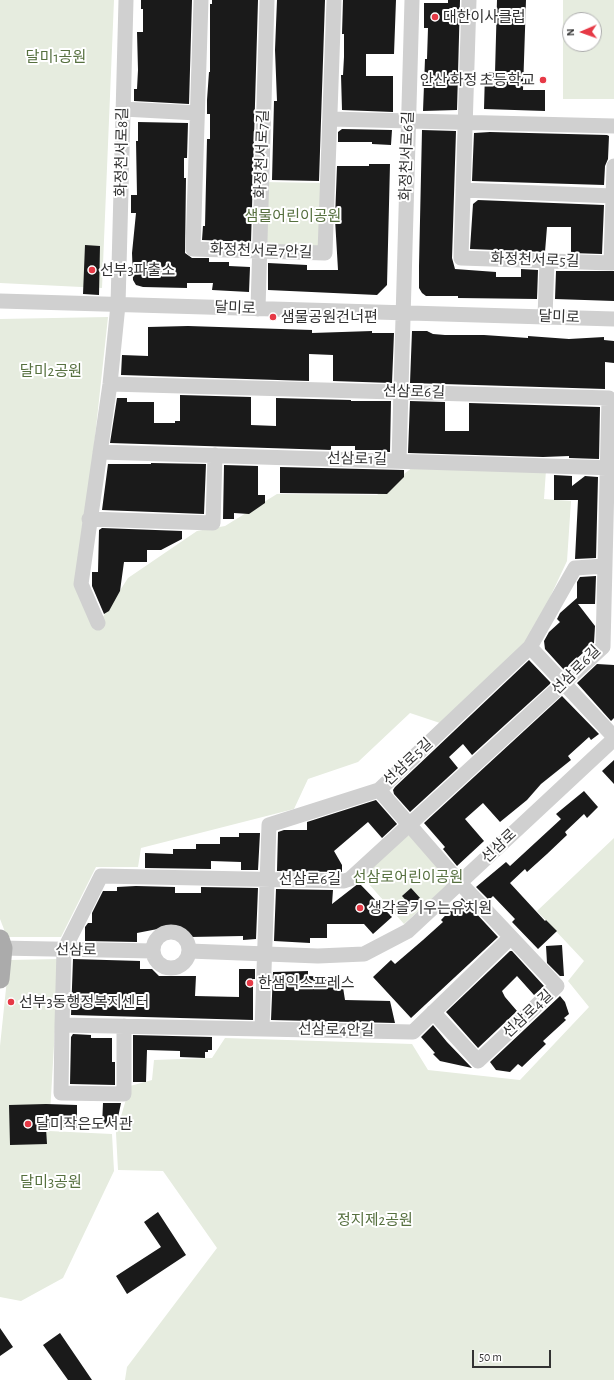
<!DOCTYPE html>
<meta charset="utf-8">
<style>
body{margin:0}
#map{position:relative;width:614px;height:1380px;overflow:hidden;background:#fff;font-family:"Alegreya Sans",sans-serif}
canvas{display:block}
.north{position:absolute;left:562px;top:12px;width:40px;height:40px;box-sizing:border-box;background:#fff;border:1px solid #adadad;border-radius:50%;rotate:268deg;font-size:11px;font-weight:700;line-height:16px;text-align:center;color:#333}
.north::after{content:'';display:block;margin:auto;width:14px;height:18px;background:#e63946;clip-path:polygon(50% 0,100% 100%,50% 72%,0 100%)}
.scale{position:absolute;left:472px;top:1350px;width:79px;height:18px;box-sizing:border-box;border:2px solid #333;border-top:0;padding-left:5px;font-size:12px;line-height:14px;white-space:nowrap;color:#333;-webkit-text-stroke:3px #fff;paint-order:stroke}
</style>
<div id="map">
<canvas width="614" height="1380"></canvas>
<div class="north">N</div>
<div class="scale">50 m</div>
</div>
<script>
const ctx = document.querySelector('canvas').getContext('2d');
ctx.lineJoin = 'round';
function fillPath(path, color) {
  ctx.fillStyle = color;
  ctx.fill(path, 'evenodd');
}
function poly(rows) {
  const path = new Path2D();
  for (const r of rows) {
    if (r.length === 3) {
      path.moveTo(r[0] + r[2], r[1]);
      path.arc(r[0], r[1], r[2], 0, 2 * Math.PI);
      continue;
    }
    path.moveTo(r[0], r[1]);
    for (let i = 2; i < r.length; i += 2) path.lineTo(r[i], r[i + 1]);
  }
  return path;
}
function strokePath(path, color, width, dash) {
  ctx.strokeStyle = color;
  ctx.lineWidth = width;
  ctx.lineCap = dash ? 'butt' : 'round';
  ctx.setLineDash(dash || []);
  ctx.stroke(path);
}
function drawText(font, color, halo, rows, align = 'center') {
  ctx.font = font + ' "Alegreya Sans","Noto Sans KR",sans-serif';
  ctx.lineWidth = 4;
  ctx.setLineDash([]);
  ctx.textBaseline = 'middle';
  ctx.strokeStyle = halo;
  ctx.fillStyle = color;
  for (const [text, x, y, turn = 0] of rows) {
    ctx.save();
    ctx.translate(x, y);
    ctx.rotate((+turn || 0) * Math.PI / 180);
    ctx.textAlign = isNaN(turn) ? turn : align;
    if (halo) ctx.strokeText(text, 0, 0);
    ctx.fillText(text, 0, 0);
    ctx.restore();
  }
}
fillPath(poly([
 [0,0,114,0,102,288,0,283],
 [563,0,614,0,614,99,563,99],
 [570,20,594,20,594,44,570,44],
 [263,182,325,183,324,251,261,250],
 [108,317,79,585,97,626,128,578,197,531,225,526,277,494,377,495,413,467,546,470,544,499,571,501,567,561,530,640,443,724,410,713,358,762,308,779,294,809,141,848,138,867,96,867,61,937,7,937,0,919,0,319],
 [410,835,454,879,404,924,361,875,402,837],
 [614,838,614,1380,125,1380,127,1367,217,1248,163,1171,118,1170,116,1133,130,1086,152,1080,154,1060,212,1058,225,1038,412,1044,428,1070,520,1080,589,1007,568,981,584,961,537,911],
 [59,959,49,1131,112,1134,114,1171,63,1278,21,1301,0,1297,0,1046,9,960]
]), '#e6ecdf');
fillPath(poly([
 [141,0,192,0,189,104,134,101,134,89,137,89,138,70,137,32,143,32,143,9,141,9],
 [212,0,258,0,251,242,202,240,203,226,205,226,207,139,210,139,210,114,207,114,207,100,209,72,210,72,210,4,212,4],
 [277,0,325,0,319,181,272,180,274,101,277,101,275,50],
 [343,0,396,0,394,54,366,54,366,76,393,76,393,112,342,110,341,75,343,75,344,57,344,34,342,34],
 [448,0,460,0,457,110,423,111,425,59,427,59,428,28,424,28,424,3,448,3],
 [497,0,526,0,523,90,545,90,545,111,484,109,485,72,495,73],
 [138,122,188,123,187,158,184,158,184,178,186,178,185,253,192,258,209,258,209,262,229,262,229,266,250,267,249,292,212,290,213,283,187,283,187,288,143,287,136,285,133,280,132,253,136,213,131,213,131,195,137,195,136,141,138,141],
 [342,129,392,130,391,145,372,144,372,142,338,142,338,132],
 [422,130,456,131,452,258,455,269,496,272,496,277,521,277,521,269,538,270,537,299,458,298,458,296,426,296,422,293,419,288,419,266],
 [490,132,607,135,609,136,608,159,605,166,604,185,472,181,474,133],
 [369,164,390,164,387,285,377,295,268,290,268,263,307,265,307,270,338,270,335,219,337,166,369,166],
 [478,200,604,205,602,254,571,253,571,227,547,227,545,252,470,249,473,204],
 [85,245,100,246,99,295,83,294],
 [556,271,614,271,614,301,555,299],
 [188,326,312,330,312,333,372,331,372,333,394,333,392,383,333,381,333,355,309,354,309,381,121,375,122,355,148,356,148,327],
 [412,331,427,331,433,334,445,335,484,335,528,338,528,336,569,339,604,337,604,340,614,341,614,363,605,362,605,389,410,383],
 [180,395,251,397,251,425,276,426,276,398,351,400,351,401,391,401,390,452,381,452,381,450,355,450,355,446,331,446,331,450,110,443,117,398,127,398,127,402,154,402,154,423,175,423,175,421,180,421],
 [410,401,445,402,445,431,469,431,469,403,600,407,599,459,569,458,569,456,543,457,408,453],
 [151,463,206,464,204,514,102,510,108,464,151,464],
 [224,465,258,466,258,495,265,495,265,503,249,514,234,513,234,519,223,519],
 [280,467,404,470,404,477,387,494,280,493],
 [554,475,572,476,572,486,585,476,598,477,596,558,575,559,578,500,554,500],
 [102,528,182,531,182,539,161,550,147,550,147,562,124,562,120,591,109,611,104,614,92,586,92,572,98,572,99,530],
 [596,576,595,604,578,604,595,626,594,643,564,670,545,649,544,641,549,632,560,622,557,619,560,613,577,598,577,582,580,577],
 [529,660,551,683,472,755,463,744,449,757,458,768,410,812,394,794,393,790,395,787],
 [597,664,614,665,614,718,611,721,577,683],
 [562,696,599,734,591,740,589,737,568,756,571,760,541,784,527,800,500,822,483,803,465,819,484,841,457,866,443,849,445,847,424,823],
 [614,760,614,784,602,771],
 [584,791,598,807,587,818,584,814,565,832,567,835,547,854,527,872,525,869,510,883,545,921,546,920,557,931,538,949,512,922,515,919,493,896,489,900,476,887,506,862,510,866,561,819,556,814],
 [376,800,397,824,382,838,368,822,334,851,342,865,342,872,277,871,278,832,284,830,307,830,307,822],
 [239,833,260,833,258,870,241,870,241,862,211,861,211,869,145,868,145,853,173,854,173,849,196,849,196,844,220,844,220,837,239,837],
 [359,883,392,917,373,934,364,924,327,924,327,938,310,938,310,943,274,941,276,889,333,890,332,904],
 [136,886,175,887,175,893,201,893,201,887,258,888,256,939,243,940,243,936,190,937,188,936,188,933,173,926,137,933,137,942,85,941,85,927,88,923,92,923,92,913,103,891,117,891,117,887],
 [411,888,421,899,412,907,402,896],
 [462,898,498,937,411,1018,373,977,391,960,395,964,423,940,443,922,441,920],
 [562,945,564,976,560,976,547,963,546,946],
 [510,951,512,951,544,986,534,995,517,976,502,991,505,997,517,1011,478,1048,446,1012],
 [73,959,140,961,140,969,152,969,159,976,196,976,195,996,239,997,239,969,255,969,255,979,253,979,253,1020,71,1015],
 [308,971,308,976,328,977,328,981,342,981,345,1000,390,1001,395,1023,271,1020,273,972],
 [560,996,565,1002,569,1014,564,1018,566,1020,543,1041,546,1044,522,1067,518,1064,510,1072,496,1070,490,1062],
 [433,1025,447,1042,472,1068,440,1061,433,1054,435,1053,421,1037],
 [73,1034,91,1035,91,1038,112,1038,112,1062,115,1062,115,1085,70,1084,71,1037],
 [133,1035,212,1037,212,1050,208,1050,208,1052,205,1052,205,1058,180,1057,180,1051,147,1050,146,1082,133,1082],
 [103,1103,121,1103,116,1127,102,1126],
 [46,1104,77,1105,77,1128,46,1128,47,1144,10,1145,9,1105],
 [158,1212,186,1255,127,1294,116,1276,161,1247,144,1222],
 [0,1328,13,1347,0,1356],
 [60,1333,92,1380,68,1380,43,1345]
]), '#1a1a1a');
strokePath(poly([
 [201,0,193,249,325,253,334,0],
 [469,0,461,258,611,263,614,166],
 [123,109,197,113],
 [330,119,614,126],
 [463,190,613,196],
 [0,301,614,319],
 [258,309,267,0],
 [545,317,547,261],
 [110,384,609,398,603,647,350,879,344,881,101,876,64,950,62,1025,413,1032,511,937],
 [100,452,614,468],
 [399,460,412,0],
 [89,519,213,523,215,455],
 [98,623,81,584,110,384,118,305,126,0],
 [530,647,614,737],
 [379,790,460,883,557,986,478,1061,433,1012],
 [171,950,18],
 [0,948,153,951],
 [189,951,318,956,364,954,408,931,614,739],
 [62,1025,61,1093,124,1094,124,1026],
 [262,1029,269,825,379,790,530,647,575,568,605,566]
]), '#d0d0d0', 15);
strokePath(poly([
 [0,939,3,948,0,979]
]), '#ababab', 19);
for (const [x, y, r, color] of [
 [435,17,4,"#e63946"],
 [543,80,4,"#e63946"],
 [92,270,4,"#e63946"],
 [273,317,4,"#e63946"],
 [360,908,4,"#e63946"],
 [250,983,4,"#e63946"],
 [11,1002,4,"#e63946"],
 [28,1124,4,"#e63946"]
]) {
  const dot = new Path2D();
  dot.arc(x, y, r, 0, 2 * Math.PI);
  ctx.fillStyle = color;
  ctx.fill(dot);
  strokePath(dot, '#fff', 1.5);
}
drawText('15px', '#333', '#fff', [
 ["대한이사클럽",443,17],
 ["안산 화정 초등학교",535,80,"right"],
 ["선부3파출소",100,270],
 ["샘물공원건너편",281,317],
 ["생각을키우는유치원",368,908],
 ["한샘익스프레스",258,983],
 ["선부3동행정복지센터",19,1002],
 ["달미작은도서관",36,1124]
], 'left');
drawText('15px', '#56703f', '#fff', [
 ["달미1공원",56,57],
 ["샘물어린이공원",293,216],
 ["달미2공원",51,371],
 ["선삼로어린이공원",408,877],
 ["달미3공원",51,1182],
 ["정지제2공원",375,1220]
]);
drawText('15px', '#333', '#fff', [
 ["화정천서로8길",122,152,-89],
 ["화정천서로7길",262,154,-88],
 ["화정천서로6길",407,156,-88],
 ["화정천서로7안길",261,251,2],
 ["화정천서로5길",535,260,2],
 ["달미로",235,308,2],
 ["달미로",559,317,2],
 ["선삼로6길",414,392,2],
 ["선삼로1길",357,459,1],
 ["선삼로6길",576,670,-45],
 ["선삼로5길",408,762,-43],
 ["선삼로",499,846,-43],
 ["선삼로6길",310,879],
 ["선삼로",76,950,1],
 ["선삼로4길",528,1014,-43],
 ["선삼로4안길",336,1030,1]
]);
</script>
